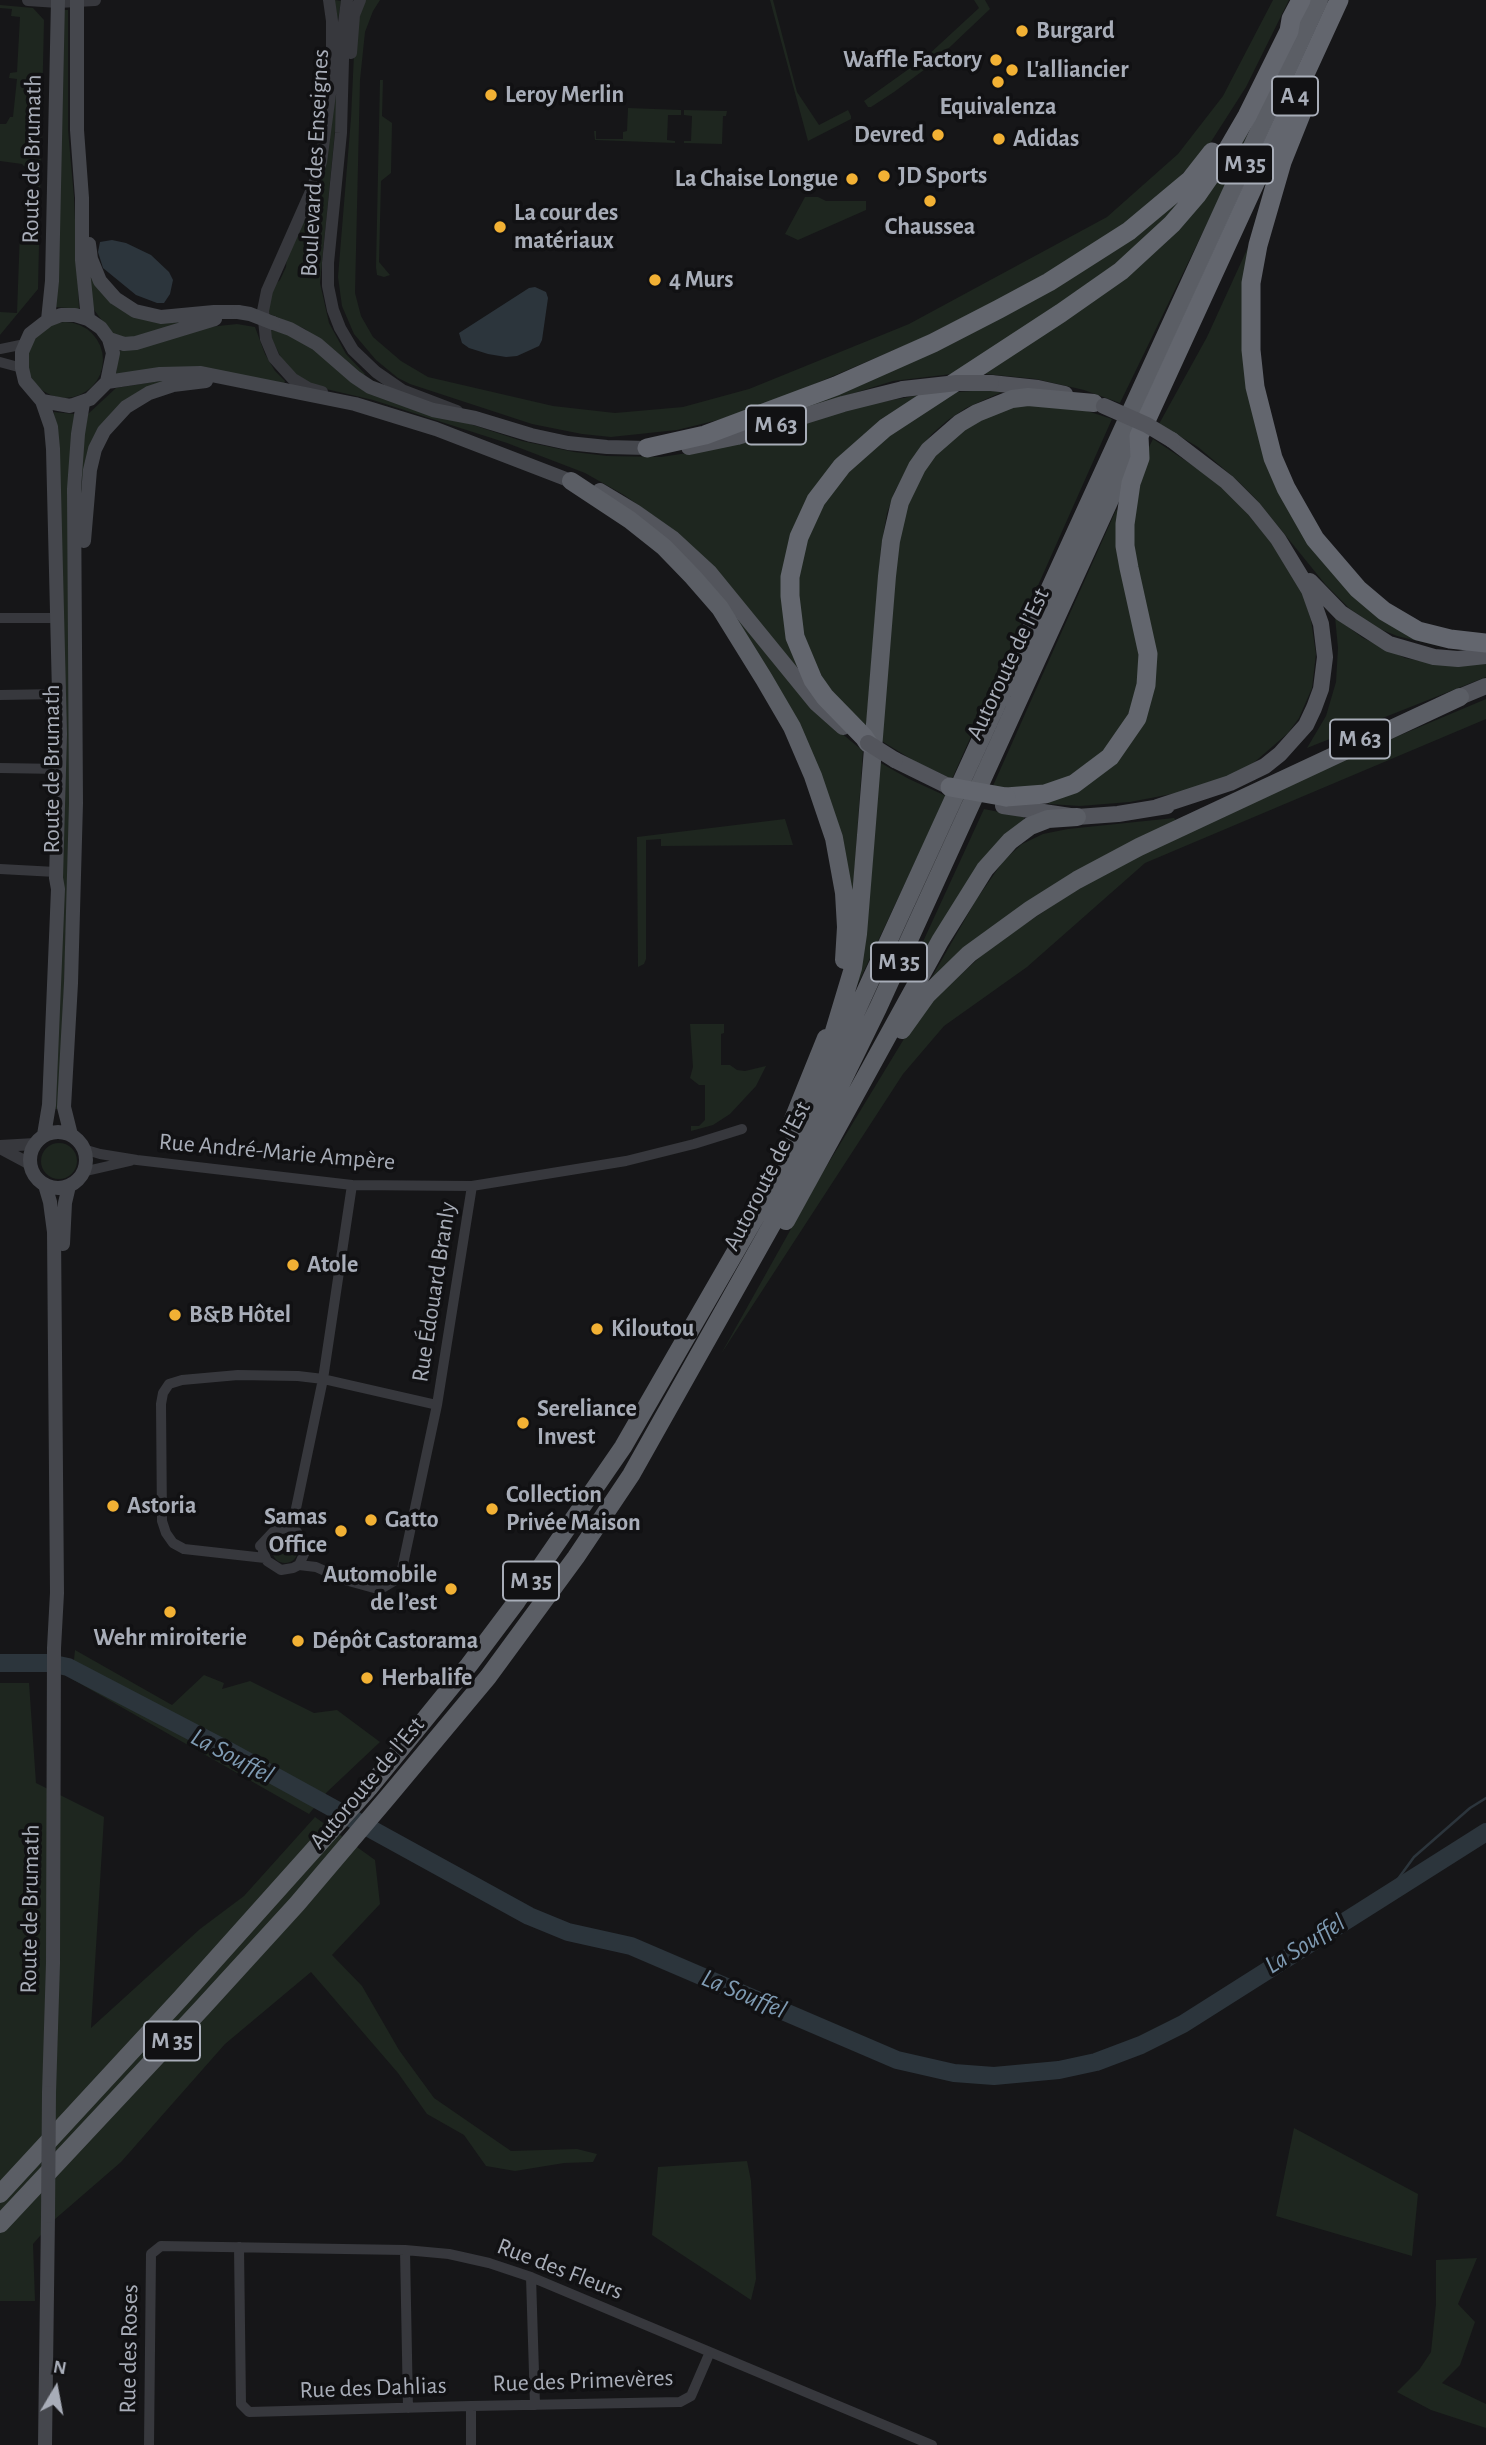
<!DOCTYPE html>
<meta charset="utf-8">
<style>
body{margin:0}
#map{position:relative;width:1486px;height:2445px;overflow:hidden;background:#161618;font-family:"Alegreya Sans",sans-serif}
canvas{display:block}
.north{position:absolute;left:21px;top:2354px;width:70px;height:70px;-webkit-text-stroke:5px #111113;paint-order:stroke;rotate:10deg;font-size:19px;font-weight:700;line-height:28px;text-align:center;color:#a8adb8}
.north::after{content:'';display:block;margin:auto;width:24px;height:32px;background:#a8adb8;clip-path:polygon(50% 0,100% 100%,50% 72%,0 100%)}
</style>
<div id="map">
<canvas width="1486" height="2445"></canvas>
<div class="north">N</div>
</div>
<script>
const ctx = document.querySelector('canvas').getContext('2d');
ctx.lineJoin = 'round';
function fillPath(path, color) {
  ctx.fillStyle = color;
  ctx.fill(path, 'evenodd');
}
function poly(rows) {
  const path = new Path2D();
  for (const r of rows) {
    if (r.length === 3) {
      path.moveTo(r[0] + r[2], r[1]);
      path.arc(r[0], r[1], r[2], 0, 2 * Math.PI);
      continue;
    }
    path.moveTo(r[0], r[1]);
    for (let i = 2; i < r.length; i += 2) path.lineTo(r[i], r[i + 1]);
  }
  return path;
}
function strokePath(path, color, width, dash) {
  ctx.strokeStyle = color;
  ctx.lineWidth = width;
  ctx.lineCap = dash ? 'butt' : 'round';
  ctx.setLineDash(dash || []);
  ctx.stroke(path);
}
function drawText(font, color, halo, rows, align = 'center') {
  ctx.font = font + ' "Alegreya Sans",sans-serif';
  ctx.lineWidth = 7;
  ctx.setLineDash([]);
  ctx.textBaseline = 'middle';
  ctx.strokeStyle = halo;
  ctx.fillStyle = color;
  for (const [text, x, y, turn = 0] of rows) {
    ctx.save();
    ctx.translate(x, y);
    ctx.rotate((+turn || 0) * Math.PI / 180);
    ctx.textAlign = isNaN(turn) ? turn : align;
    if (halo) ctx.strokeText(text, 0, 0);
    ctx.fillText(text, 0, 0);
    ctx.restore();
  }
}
fillPath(poly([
 [335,0,341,1,337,26,336,121,320,283,329,323,346,354,365,374,363,376,305,329,265,312,271,288,280,280,286,267,287,255,319,180],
 [364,0,380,0,373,11,365,32,360,80,355,293,361,316,373,337,401,361,428,377,553,406,615,413,683,407,749,389,909,324,1107,217,1178,154,1223,96,1273,0,1289,0,1246,87,1207,148,1164,193,1124,224,1042,278,920,339,777,400,718,420,677,430,611,437,582,434,532,424,410,384,398,378,376,360,354,334,342,306,338,277,351,118,355,33],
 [770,0,773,0,797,92,819,125,848,110,851,116,851,119,808,141],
 [974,0,985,0,990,9,932,64,894,92,871,107,868,107,864,101,927,56,979,8],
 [0,5,33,8,44,20,38,289,0,335,0,312,17,313,20,231,29,224,32,182,31,174,22,164,0,161,0,124,6,124,10,117,13,117,17,79,9,78,10,73,17,72,20,17,11,16,12,9,0,8],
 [63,10,68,10,68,130,74,197,79,309,56,307],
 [380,80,383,80,382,116,392,123,391,173,381,181,379,262,390,275,384,277,377,275,376,267],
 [628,108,681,110,681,115,668,115,667,140,675,141,675,143,595,140,594,131,596,131,596,139,623,139,623,132,627,131],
 [684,110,727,111,726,116,723,116,722,144,684,143,684,141,691,141,692,116,684,115],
 [1245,134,1250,135,1120,403,1084,390,1036,379,976,373,1101,295],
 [1184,194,1158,229,1110,268,1027,326,952,374,893,381,751,425,849,387],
 [805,197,818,197,826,201,866,201,866,210,798,240,785,234],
 [1260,221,1250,375,1317,548,1443,647,1397,636,1380,629,1350,609,1325,584,1256,499,1238,481,1198,447,1159,424,1207,337],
 [88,267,115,303,193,320,133,339,114,337,92,307],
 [65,360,38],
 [237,324,255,327,265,354,275,371,285,381,283,386,116,375,118,351,144,346,209,327],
 [267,329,296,336,372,392,522,441,574,452,607,456,661,457,714,449,864,405,920,395,881,419,848,449,794,531,800,666,796,668,714,567,671,528,624,495,585,473,507,443,373,400,309,385,285,366],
 [172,379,116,409,81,508,82,446,88,414,116,388],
 [984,390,1002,392,966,408,948,420,932,434,919,449,895,491,887,513,881,548,866,729,824,682,805,645,795,600,803,534,839,472,946,393],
 [1021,404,1081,409,1112,419,952,779,916,762,880,740,893,582,902,519,924,468,943,445,965,428,989,415],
 [54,412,74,414,71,784,60,1109,54,1109,64,832],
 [1153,439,1224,486,1277,549,1301,589,1311,620,1316,654,1312,688,1299,718,1288,733,1250,766,1229,776,1182,792,1130,802,1080,806,1049,804,1048,802,1144,714,1131,534,1146,453],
 [1116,510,1120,511,1139,627,1142,684,1115,743,1054,787,992,788],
 [712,588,823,718,863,751,852,905,826,789],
 [1335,617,1363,638,1405,658,1441,665,1486,663,1486,677,1307,748,1326,716,1336,682,1338,648],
 [1486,699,1486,719,1145,863,1027,967,944,1026,903,1074,721,1354,820,1177,913,1024,933,1000,992,946,1094,878,1149,851,1365,750],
 [879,762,909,779,946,796,855,990],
 [984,809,1024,817,1024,820,928,948,921,946],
 [1174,818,1177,822,925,989,976,900,1004,860,1022,844,1043,834,1068,829],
 [785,819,793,845,661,846,661,839,646,840,646,959,644,964,638,967,637,837],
 [690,1024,724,1024,724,1033,721,1034,721,1065,730,1065,737,1070,745,1071,766,1066,756,1086,730,1114,713,1125,691,1131,691,1126,699,1126,705,1120,705,1085,699,1085,690,1078,693,1067],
 [59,1161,18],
 [285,1550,13],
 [75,1650,172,1705,204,1675,224,1683,222,1689,250,1681,314,1713,337,1710,380,1742,327,1792,309,1814,72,1679],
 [0,1683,29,1683,36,1783,104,1817,91,2028,200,1929,244,1896,315,1817,375,1860,380,1904,332,1955,362,1986,399,2050,434,2098,511,2151,577,2149,597,2154,593,2162,564,2163,515,2171,486,2166,464,2135,427,2114,398,2073,311,1972,225,2044,121,2162,54,2220,33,2244,35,2301,0,2301],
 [1294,2128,1418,2194,1412,2256,1276,2216],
 [747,2161,751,2181,756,2279,751,2300,652,2235,658,2167],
 [1477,2258,1458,2304,1475,2322,1460,2365,1442,2383,1486,2404,1486,2428,1431,2410,1397,2392,1419,2370,1431,2352,1436,2304,1436,2260]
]), '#1e261f');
fillPath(poly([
 [112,240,126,243,151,255,169,272,173,280,170,294,164,303,157,303,136,295,103,268,98,252,100,242],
 [535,287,546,292,548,298,542,340,539,346,517,356,506,357,488,354,469,348,462,343,459,333,529,288]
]), '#2c353c');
strokePath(poly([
 [1387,1894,1414,1857,1470,1808,1486,1798]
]), '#2c353c', 2.5);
strokePath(poly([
 [0,1663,49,1663,68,1667,229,1751,529,1916,568,1932,631,1946,897,2060,954,2073,994,2076,1059,2070,1096,2062,1141,2045,1183,2024,1486,1832]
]), '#2c353c', 18);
strokePath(poly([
 [0,349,25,344],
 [0,362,22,368],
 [0,618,57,618],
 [0,695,59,694],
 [0,768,60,769],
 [0,869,56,872],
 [83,1149,100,1154,137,1160,352,1185,472,1186,626,1161,694,1144,742,1129],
 [82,1172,130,1161],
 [287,1528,294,1518,323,1379,352,1185],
 [264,1544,263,1551,267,1561,281,1570,293,1568,299,1565,305,1552],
 [260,1546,275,1530,287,1528,297,1532],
 [265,1558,184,1549,173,1543,166,1533,162,1521,161,1404,163,1393,169,1384,182,1380,238,1375,298,1376,323,1379,437,1405],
 [299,1565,316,1567,345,1580,374,1588,384,1587,394,1581,402,1569,437,1405,472,1186],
 [239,2247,241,2404,249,2412,471,2406,471,2445],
 [405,2250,408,2408],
 [531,2277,535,2405],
 [471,2406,680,2402,691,2396,710,2352],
 [149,2445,151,2254,161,2246,405,2250,449,2254,489,2263,531,2277,932,2445]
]), '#37383d', 10);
strokePath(poly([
 [28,0,58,2,95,0],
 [347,0,344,23,341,133,328,263,328,286,333,310,340,328,353,350,376,372,402,390,457,411],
 [351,53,354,15,360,0],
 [322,392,308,388,293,379,274,358,266,339,263,311,267,291,313,187,321,162,332,79,332,21,329,0],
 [0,1146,35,1144],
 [0,1148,30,1164]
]), '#37383d', 12);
strokePath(poly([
 [77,0,77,130,82,198,82,260,88,319],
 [89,244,91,259,100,281,115,298,135,311,161,317,214,312,238,312],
 [61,315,75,315,88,319,101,328,109,339,113,353,107,382,90,399,70,406,42,401,25,381,22,368,22,352,30,334,48,320,61,315],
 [48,320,52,281,58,0],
 [273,323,290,329,317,344,355,377,370,387,433,410,475,418,531,435,568,443,607,447,647,448],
 [109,339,124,344,136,343,215,319],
 [107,382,160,374,201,373,355,404,436,429,571,481],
 [42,401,51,427,53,449,60,734,56,878,58,889,49,1105,44,1135],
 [84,541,90,470,95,449,104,431,126,407,149,393,173,385,206,381],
 [58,1160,28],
 [71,1135,64,1107,71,983,76,803,74,489,78,434,83,403],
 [45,1185,50,1202,54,1232,57,1593,54,1648,53,1963,49,2093],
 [63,1244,65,1203,69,1186],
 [45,2445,48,2216]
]), '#45474d', 14);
strokePath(poly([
 [991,383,1038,388,1065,394],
 [689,447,737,437,843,404,903,389],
 [600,491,635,512,672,538,710,573,816,703,843,727],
 [1310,581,1341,613,1389,644,1434,657,1458,659,1486,656],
 [1450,701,1486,686],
 [895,760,950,787],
 [1003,806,1077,817,1118,814,1167,806],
 [1157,807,1230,783,1265,766,1280,754,1306,725,1314,708,1321,689,1325,657,1321,624,1309,590,1278,539,1254,509,1227,482,1172,440]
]), '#53555c', 16);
strokePath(poly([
 [571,481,630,520,664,547,693,577,720,608,764,679,792,727,813,776,834,838,844,893,846,927,844,960],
 [902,1030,927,995,969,954,1031,909,1077,880,1139,847,1460,697],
 [828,1051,853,968,858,934,887,576,891,541,900,502,917,467,929,450,960,423,977,413,1012,399,1028,397,1094,403],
 [792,1122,826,1038],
 [786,1221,940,941,985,869,1010,841,1030,826,1048,819,1077,817],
 [0,2194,180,1999,369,1788,469,1665,517,1601,623,1447,763,1204,834,1060,1319,0],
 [0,2224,202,2008,297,1904,387,1798,488,1677,576,1557,631,1475,774,1221,794,1180,878,1008,1139,436]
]), '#5b5e65', 18);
strokePath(poly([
 [1308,97,1282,162,1258,245,1251,283,1251,350,1255,387,1273,458,1286,488,1315,539,1358,589,1384,611,1418,631,1450,639,1486,643],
 [647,448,705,435,836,386,933,343,999,309,1049,282,1129,231,1190,180,1212,152],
 [868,743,864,737,825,697,813,680,795,637,790,596,790,577,799,537,816,500,842,466,885,428,1061,313,1121,271,1172,224,1197,195,1222,159,1247,116,1289,31,1291,19,1301,0],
 [1006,797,1045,794,1074,784,1110,757,1137,718,1146,685,1148,654,1129,568,1125,546,1125,524,1131,483,1140,458,1139,436,1339,0]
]), '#63666e', 19);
strokePath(poly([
 [238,312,250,314,273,323],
 [48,2216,49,2093]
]), '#45474d', 14);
strokePath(poly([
 [903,389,957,383,991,383],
 [1104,406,1147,425,1172,440],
 [868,743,895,760]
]), '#53555c', 16);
strokePath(poly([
 [950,787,1006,797]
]), '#63666e', 19);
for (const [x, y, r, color] of [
 [1022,31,7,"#f2b134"],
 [996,60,7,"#f2b134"],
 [1012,70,7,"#f2b134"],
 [998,82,7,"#f2b134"],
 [491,95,7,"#f2b134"],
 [938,135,7,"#f2b134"],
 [999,139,7,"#f2b134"],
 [884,176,7,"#f2b134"],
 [852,179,7,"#f2b134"],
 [930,201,7,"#f2b134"],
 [500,227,7,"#f2b134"],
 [655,280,7,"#f2b134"],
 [293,1265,7,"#f2b134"],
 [175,1315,7,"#f2b134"],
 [597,1329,7,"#f2b134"],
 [523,1423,7,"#f2b134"],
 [113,1506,7,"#f2b134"],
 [492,1509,7,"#f2b134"],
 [371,1520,7,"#f2b134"],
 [341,1531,7,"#f2b134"],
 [451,1589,7,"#f2b134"],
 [170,1612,7,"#f2b134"],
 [298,1641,7,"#f2b134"],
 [367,1678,7,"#f2b134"]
]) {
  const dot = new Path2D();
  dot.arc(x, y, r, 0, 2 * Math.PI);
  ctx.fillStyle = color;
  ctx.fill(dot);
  strokePath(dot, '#111113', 2.5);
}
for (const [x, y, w] of [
 [1295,96,46],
 [1245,164,56],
 [776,425,60],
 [1360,739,60],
 [899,962,56],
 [531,1581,56],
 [172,2041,56]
]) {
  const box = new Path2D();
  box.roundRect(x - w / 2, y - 19.5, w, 39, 5);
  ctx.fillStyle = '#111113';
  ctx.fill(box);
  strokePath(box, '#a8adb8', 2);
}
drawText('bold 23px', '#a8adb8', null, [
 ["A 4",1295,96],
 ["M 35",1245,164],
 ["M 63",776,425],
 ["M 63",1360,739],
 ["M 35",899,962],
 ["M 35",531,1581],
 ["M 35",172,2041]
]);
drawText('bold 24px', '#a8adb8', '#111113', [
 ["Burgard",1036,31],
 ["Waffle Factory",982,60,"right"],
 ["L'alliancier",1026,70],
 ["Leroy Merlin",505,95],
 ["Equivalenza",998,107,"center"],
 ["Devred",924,135,"right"],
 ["Adidas",1013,139],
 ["JD Sports",898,176],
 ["La Chaise Longue",838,179,"right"],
 ["La cour des",514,213],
 ["matériaux",514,241],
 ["Chaussea",930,227,"center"],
 ["4 Murs",669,280],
 ["Atole",307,1265],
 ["B&B Hôtel",189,1315],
 ["Kiloutou",611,1329],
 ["Sereliance",537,1409],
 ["Invest",537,1437],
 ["Collection",506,1495],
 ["Privée Maison",506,1523],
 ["Astoria",127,1506],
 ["Samas",327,1517,"right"],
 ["Office",327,1545,"right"],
 ["Gatto",385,1520],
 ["Automobile",437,1575,"right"],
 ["de l’est",437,1603,"right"],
 ["Wehr miroiterie",170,1638,"center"],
 ["Dépôt Castorama",312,1641],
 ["Herbalife",381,1678]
], 'left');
drawText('24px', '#a8adb8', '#111113', [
 ["Route de Brumath",32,159,-89],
 ["Boulevard des Enseignes",315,163,-87],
 ["Autoroute de l’Est",1008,664,-65],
 ["Route de Brumath",52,769,-90],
 ["Rue André-Marie Ampère",277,1152,5],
 ["Autoroute de l’Est",767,1176,-63],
 ["Rue Édouard Branly",434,1292,-81],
 ["Autoroute de l’Est",367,1783,-50],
 ["Route de Brumath",30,1909,-89],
 ["Rue des Fleurs",560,2269,21],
 ["Rue des Roses",129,2349,-89],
 ["Rue des Primevères",583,2381,-2],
 ["Rue des Dahlias",373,2388,-2]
]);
drawText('italic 26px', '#7f9bb3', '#111113', [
 ["La Souffel",232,1756,28],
 ["La Souffel",1305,1944,-32],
 ["La Souffel",744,1994,23]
]);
</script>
